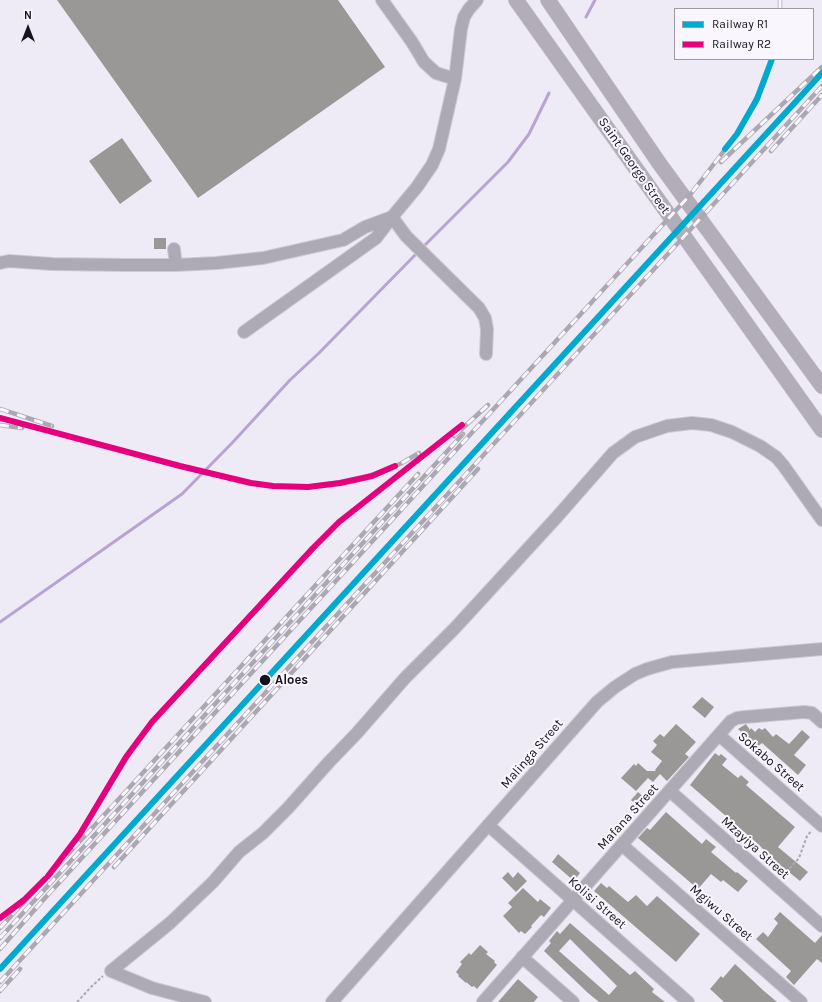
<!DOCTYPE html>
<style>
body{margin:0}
#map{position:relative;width:822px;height:1002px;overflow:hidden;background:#efebf6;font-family:Karla,sans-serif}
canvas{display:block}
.legend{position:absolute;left:674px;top:8px;width:140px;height:52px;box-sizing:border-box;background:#f9f6fd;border:1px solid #9f9ba4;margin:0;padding:5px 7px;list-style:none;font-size:12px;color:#17121e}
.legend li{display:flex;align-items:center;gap:8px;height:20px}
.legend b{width:20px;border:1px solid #9f9ba4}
.north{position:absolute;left:8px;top:8px;width:40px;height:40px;-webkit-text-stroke:3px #f9f6fd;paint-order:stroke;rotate:0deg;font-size:11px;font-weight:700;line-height:16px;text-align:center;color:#17121e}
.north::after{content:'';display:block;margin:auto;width:14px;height:18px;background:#17121e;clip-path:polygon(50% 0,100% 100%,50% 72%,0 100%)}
</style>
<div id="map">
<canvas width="822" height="1002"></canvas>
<ul class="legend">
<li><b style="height:5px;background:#00a9ce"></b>Railway R1</li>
<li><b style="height:5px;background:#e5007d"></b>Railway R2</li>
</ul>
<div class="north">N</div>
</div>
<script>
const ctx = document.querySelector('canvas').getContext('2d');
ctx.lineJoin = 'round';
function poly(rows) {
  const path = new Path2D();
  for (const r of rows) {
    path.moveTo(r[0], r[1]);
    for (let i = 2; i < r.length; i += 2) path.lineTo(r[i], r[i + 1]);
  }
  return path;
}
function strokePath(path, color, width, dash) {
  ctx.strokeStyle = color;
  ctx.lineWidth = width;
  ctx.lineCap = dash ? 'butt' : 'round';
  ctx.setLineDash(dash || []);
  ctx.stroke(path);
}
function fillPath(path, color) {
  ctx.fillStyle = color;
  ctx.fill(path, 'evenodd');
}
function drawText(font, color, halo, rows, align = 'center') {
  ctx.font = font + ' Karla,sans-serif';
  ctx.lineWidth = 4;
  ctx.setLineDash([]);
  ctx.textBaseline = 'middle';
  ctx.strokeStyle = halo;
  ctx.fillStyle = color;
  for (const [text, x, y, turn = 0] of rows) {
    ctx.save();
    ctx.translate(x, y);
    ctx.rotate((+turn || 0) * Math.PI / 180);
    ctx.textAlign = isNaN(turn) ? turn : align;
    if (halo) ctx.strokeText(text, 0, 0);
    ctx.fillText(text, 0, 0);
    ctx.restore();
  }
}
strokePath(poly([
 [586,17,595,0],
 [422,248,508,162,529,134,549,93],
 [0,622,182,494,233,442,290,380,319,353,418,252]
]), '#b8a3d2', 3);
fillPath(poly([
 [57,0,338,0,385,67,198,198],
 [122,138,152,181,120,204,89,161],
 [154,238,166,238,166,249,154,249],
 [702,697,714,707,705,718,692,707],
 [676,724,696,742,685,754,689,757,667,781,660,774,653,782,648,778,636,791,621,778,634,764,636,766,638,763,647,771,656,771,655,770,662,761,651,752,657,745,653,741,660,734,664,737],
 [746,724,750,730,751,728,755,732,759,728,762,730,765,728,773,737,776,734,789,744,802,730,810,737,794,755,806,765,798,775,762,743,757,747,738,729],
 [715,753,719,756,721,754,727,759,722,765,738,778,741,775,749,782,746,785,795,827,778,847,808,872,800,881,774,860,758,844,690,785],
 [638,792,646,799,639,807,631,800],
 [666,812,702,844,706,839,716,847,711,852,736,873,737,872,748,881,738,892,723,880,721,882,711,874,698,889,638,838,647,828,650,830],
 [558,854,580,873,574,881,552,862],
 [508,872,513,878,518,872,527,881,516,892,502,878],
 [601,883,607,888,609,886,628,902,636,895,647,906,657,896,700,934,676,962,594,891],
 [523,888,538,902,540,899,551,908,544,917,541,915,531,926,532,927,525,934,521,931,519,933,503,916,512,907,508,903],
 [780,912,815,943,822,935,822,963,817,959,794,985,786,977,791,971,756,939,763,932,768,937,778,923,774,919],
 [570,923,630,975,635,971,654,989,652,992,665,1002,599,1002,588,993,544,951,551,943,549,941,557,931,560,934],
 [570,939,617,986,609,995,559,951],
 [480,945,488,952,486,954,495,961,494,962,497,965,477,989,474,986,472,987,466,982,466,983,458,976,459,975,456,972,462,964,460,962,469,953,471,955],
 [735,964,764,991,777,1002,724,1002,710,989,721,976,723,978],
 [518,979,538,997,534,1002,498,1002]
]), '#9a9896');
const minor = poly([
 [382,0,412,42,424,62,436,73,455,79],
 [174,249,176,265],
 [0,263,9,261,52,264,125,265,176,265,217,263,263,258,343,240,365,227,392,217,417,187,432,165,439,149,455,79,461,29,464,17,469,9,477,0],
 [244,332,376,238,392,217,406,236,479,308,485,318,487,329,486,354],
 [719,735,822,826],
 [670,791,822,926],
 [488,825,688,1002],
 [622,845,801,1002],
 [522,957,573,1002],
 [111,971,170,923,213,882,239,852,263,833,288,808,329,762,357,733,405,678,455,628,556,518,613,453,635,437,667,426,692,423,711,425,732,432,760,446,776,457,783,465,822,520],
 [111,971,152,988,205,1002],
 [332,1002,597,702,615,687,635,674,647,669,672,662,822,649],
 [483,1002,731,721,737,718,745,717,804,712,812,713,822,722]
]);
const major = poly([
 [516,0,822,430],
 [548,0,659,163,822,386]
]);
strokePath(minor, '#cdc9d3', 14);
strokePath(major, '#cdc9d3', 16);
strokePath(poly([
 [783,876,799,858,807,836,812,830],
 [77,1002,92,986,103,976]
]), '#aca8b1', 2, [3, 2]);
strokePath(minor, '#aeaab5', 12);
strokePath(major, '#b2adb9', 15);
const rail = poly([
 [780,9,780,0],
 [771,151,822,95],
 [721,162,822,67],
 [0,409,52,426],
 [0,418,180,466,251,483,273,486,308,487,357,480,385,470,400,464,419,453],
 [0,425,22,428],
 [454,436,488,405],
 [75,841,138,740,152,722,263,601,339,522,457,429],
 [114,867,478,469],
 [0,918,13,908],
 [0,928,418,474],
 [0,938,463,434],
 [0,949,45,898,690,195,737,134,748,115,764,83,772,59],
 [0,982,822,86],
 [0,991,20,969]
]);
strokePath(rail, '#aba8b1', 4.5);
strokePath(rail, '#f9f6fd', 3, [9]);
strokePath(poly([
 [725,149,737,134,757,99,772,59],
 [0,969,822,73]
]), '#00a9ce', 6);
strokePath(poly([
 [0,418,180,466,251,483,273,486,308,487,340,483,372,476,395,466],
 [48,876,80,834,126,757,152,722,313,548,339,522,462,425],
 [0,918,24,900,45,879]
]), '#e5007d', 6);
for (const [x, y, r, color] of [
 [265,680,6,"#17121e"]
]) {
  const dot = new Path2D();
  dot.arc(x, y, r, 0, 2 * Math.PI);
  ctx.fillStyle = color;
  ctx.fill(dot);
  strokePath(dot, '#f9f6fd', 1.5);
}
drawText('13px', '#17121e', '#f9f6fd', [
 ["Saint George Street",634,166,55],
 ["Malinga Street",532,754,-49],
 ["Sokabo Street",771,762,41],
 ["Mafana Street",628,817,-48],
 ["Mzayiya Street",755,848,42],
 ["Kolisi Street",597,903,41],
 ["Mgiwu Street",721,913,41]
]);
drawText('bold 13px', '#17121e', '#f9f6fd', [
 ["Aloes",275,680]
], 'left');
</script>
